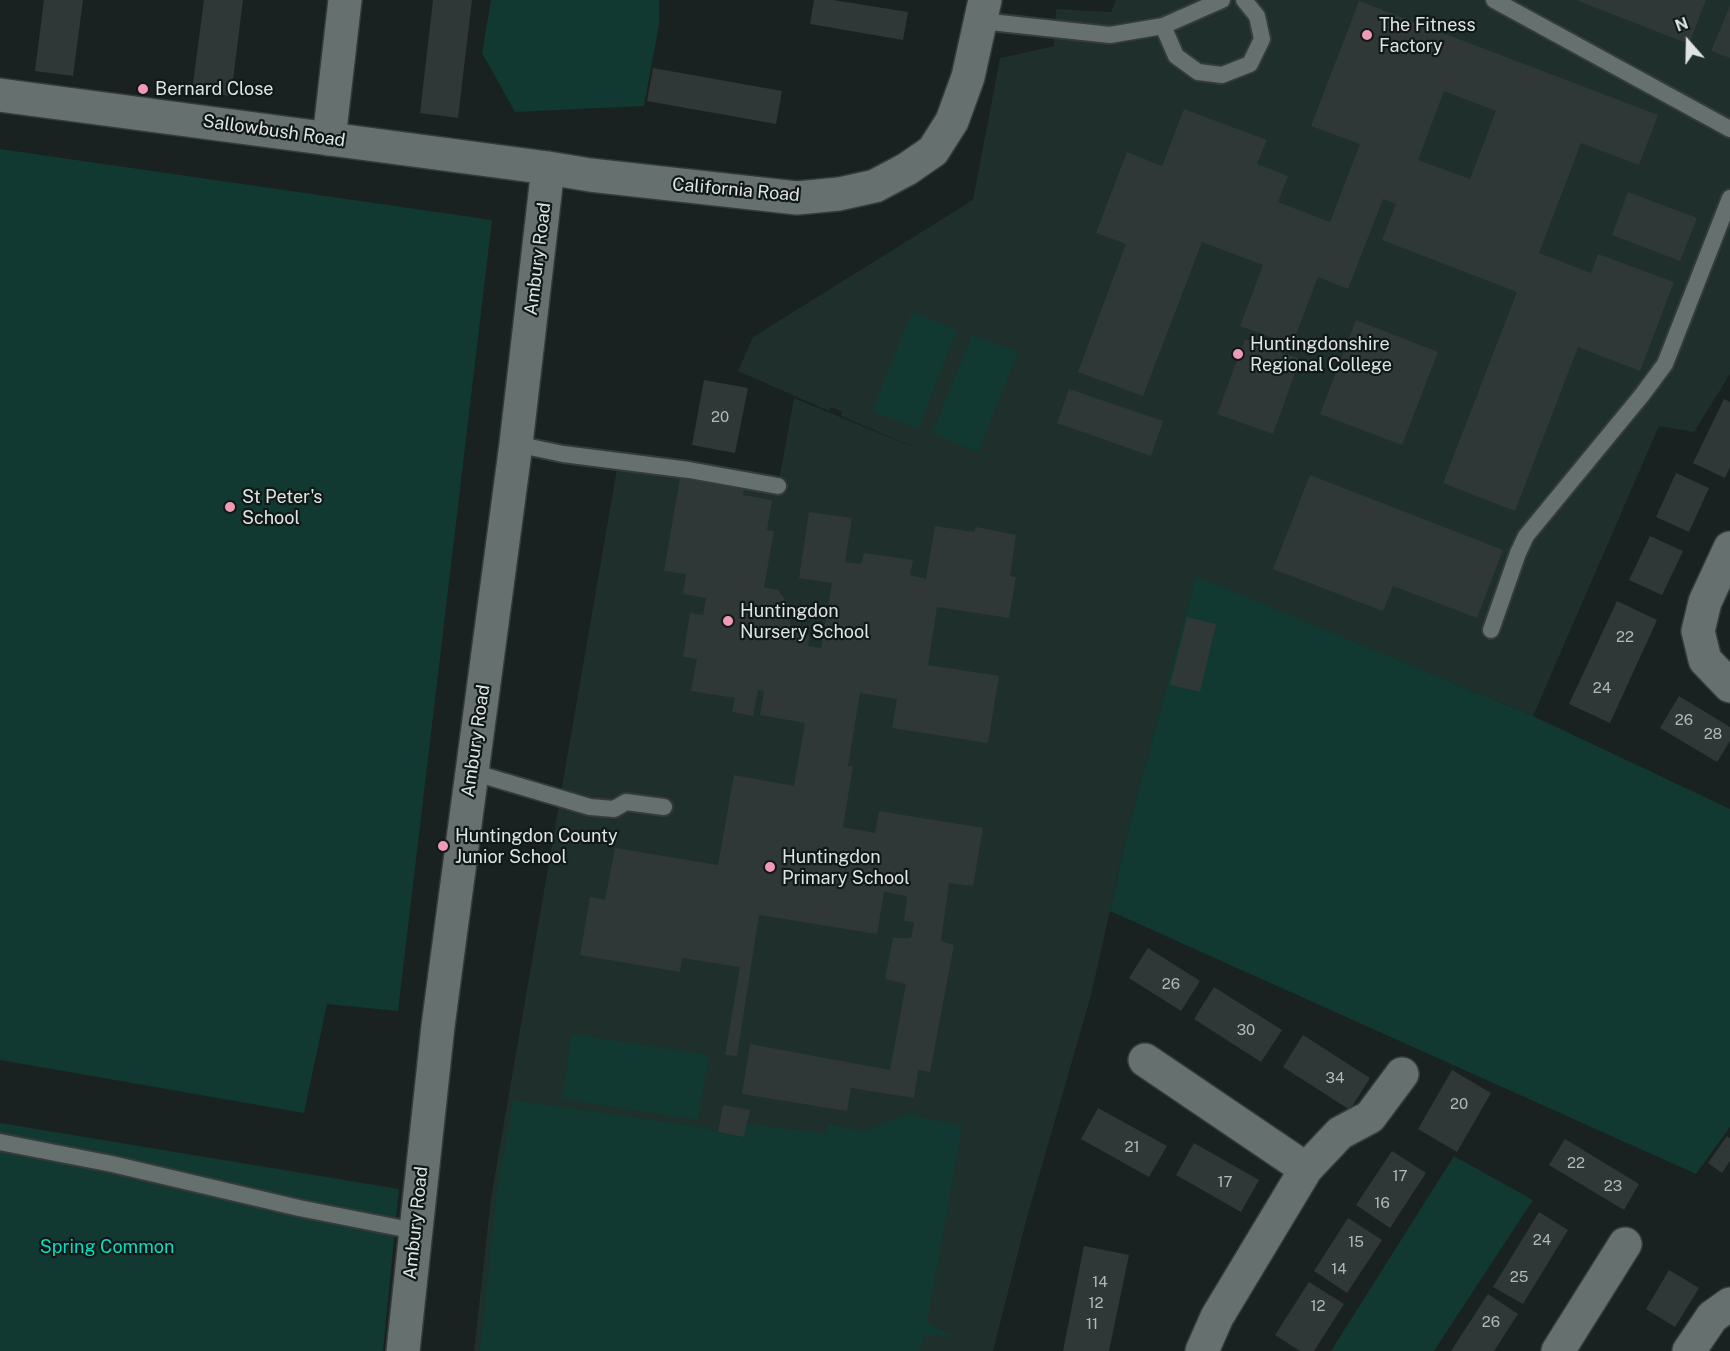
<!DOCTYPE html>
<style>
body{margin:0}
#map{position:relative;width:1730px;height:1351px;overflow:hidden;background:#192220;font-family:"Public Sans",sans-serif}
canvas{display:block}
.north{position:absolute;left:1658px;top:12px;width:60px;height:60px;-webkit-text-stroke:4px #101917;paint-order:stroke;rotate:340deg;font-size:16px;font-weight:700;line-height:24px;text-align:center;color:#dee4e3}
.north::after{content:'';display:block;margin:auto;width:21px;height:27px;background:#dee4e3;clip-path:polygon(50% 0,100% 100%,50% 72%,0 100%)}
</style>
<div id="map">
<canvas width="1730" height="1351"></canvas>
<div class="north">N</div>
</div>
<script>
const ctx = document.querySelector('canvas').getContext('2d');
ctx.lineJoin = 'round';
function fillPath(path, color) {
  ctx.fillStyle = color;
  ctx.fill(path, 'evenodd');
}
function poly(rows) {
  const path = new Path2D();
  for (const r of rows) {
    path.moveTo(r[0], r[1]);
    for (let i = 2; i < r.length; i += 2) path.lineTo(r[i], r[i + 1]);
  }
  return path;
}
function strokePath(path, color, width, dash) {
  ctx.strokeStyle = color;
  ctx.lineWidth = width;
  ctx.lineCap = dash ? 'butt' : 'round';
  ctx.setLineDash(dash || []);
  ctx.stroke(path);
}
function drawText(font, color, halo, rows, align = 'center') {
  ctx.font = font + ' "Public Sans",sans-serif';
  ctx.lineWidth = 4.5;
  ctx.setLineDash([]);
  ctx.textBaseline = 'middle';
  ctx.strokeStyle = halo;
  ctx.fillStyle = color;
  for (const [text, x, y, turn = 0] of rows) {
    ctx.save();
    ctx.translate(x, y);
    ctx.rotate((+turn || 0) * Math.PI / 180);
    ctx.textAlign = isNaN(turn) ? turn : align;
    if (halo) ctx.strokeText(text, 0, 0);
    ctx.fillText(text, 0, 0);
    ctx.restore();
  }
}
fillPath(poly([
 [1116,0,1730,0,1730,374,1694,432,1659,426,1533,716,1196,577,1129,826,1091,995,1026,1221,993,1351,474,1351,491,1198,619,457,778,486,794,398,935,456,841,416,842,412,832,407,829,411,738,371,753,337,973,200,1000,58,1054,46,1056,9,1111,12]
]), '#1f2f2c');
fillPath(poly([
 [491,0,659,0,659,25,644,106,515,112,482,53],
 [0,149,492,220,398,1011,327,1004,304,1113,0,1060],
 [912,312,957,330,918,429,872,411],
 [972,335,1018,352,978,452,932,434],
 [1196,576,1533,716,1730,809,1730,1127,1696,1174,1110,911,1129,826],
 [572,1034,709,1055,698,1120,562,1099],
 [513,1100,706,1128,718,1132,744,1137,747,1123,826,1134,828,1124,864,1131,909,1114,962,1126,927,1323,956,1337,925,1335,920,1351,480,1351,496,1198],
 [0,1123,399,1189,383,1351,0,1351],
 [1454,1156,1533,1200,1529,1206,1434,1351,1331,1351]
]), '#113831');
fillPath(poly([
 [44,0,83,0,73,76,35,71],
 [204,0,243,0,231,96,192,91],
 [433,0,472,0,458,118,420,113],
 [814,0,833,0,908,12,903,40,810,24],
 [1576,0,1706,0,1689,44],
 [1359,1,1658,115,1639,165,1581,143,1539,253,1591,273,1598,254,1674,282,1640,371,1578,347,1515,511,1443,483,1517,292,1382,240,1396,204,1383,199,1348,289,1318,277,1292,345,1240,326,1263,265,1202,242,1143,396,1078,372,1126,244,1096,233,1127,152,1162,166,1184,109,1267,140,1257,164,1288,176,1278,202,1330,222,1360,144,1311,126],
 [1444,91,1496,111,1470,179,1418,160],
 [1730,6,1730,58,1711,51],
 [653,68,782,91,776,124,647,101],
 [1628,192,1697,218,1680,261,1612,235],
 [1356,320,1438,352,1402,445,1320,414],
 [1245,339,1300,359,1273,434,1217,414],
 [704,380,748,388,735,453,692,445],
 [1069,389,1163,421,1151,456,1057,423],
 [1724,399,1730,402,1730,467,1725,478,1693,463],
 [1676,473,1709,488,1689,532,1656,517],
 [1310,475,1503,550,1477,618,1393,586,1383,611,1273,569],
 [680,478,744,489,743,495,772,500,767,530,774,531,764,587,778,590,792,609,789,617,792,632,810,635,808,646,821,648,832,583,799,578,809,512,852,518,845,562,861,564,864,553,913,560,910,575,926,579,935,526,974,532,976,527,1016,535,1010,576,1016,577,1009,618,937,607,928,665,999,676,988,743,892,728,897,699,860,693,848,766,853,766,843,827,875,833,879,811,983,828,973,886,949,883,941,941,954,945,930,1072,918,1070,914,1098,851,1088,847,1111,742,1094,750,1044,890,1070,906,984,885,979,893,938,911,938,914,922,904,921,907,896,884,892,877,934,759,915,737,1056,725,1055,740,967,682,958,680,972,580,955,590,897,605,900,615,848,718,865,734,775,794,786,805,723,760,715,764,691,758,690,753,716,732,712,735,698,691,691,697,659,683,657,690,613,703,615,706,598,683,594,686,574,664,571],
 [1650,536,1683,551,1662,595,1629,580],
 [1617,601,1657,620,1610,723,1569,704],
 [1187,617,1216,624,1200,692,1170,685],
 [1679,696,1730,727,1730,741,1717,762,1660,728],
 [1148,948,1200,981,1181,1011,1129,978],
 [1214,987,1282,1030,1261,1062,1194,1019],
 [1303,1035,1370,1078,1350,1110,1283,1067],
 [1452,1070,1491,1093,1457,1152,1418,1129],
 [723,1105,750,1110,744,1137,718,1132],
 [1098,1108,1167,1146,1149,1177,1081,1139],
 [1727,1136,1730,1138,1730,1161,1722,1173,1708,1163],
 [1565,1139,1639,1184,1624,1210,1549,1165],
 [1194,1143,1259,1180,1241,1212,1176,1175],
 [1392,1151,1426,1173,1390,1228,1356,1205],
 [1539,1212,1568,1230,1523,1304,1493,1287],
 [1348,1218,1382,1240,1347,1293,1314,1271],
 [1084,1246,1129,1255,1109,1351,1063,1351],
 [1669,1270,1699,1288,1675,1327,1646,1309],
 [1309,1282,1344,1304,1314,1351,1300,1351,1275,1335],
 [1488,1294,1518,1314,1494,1351,1451,1351]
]), '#2f3836');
const service = poly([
 [1494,0,1730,129],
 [981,21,1110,35,1163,26,1222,0],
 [1163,26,1176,56,1198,72,1222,75,1250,64,1262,39,1257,16,1244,0],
 [516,444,563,454,689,470,778,486],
 [1491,630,1518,553,1526,536,1642,395,1665,364,1730,198],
 [472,772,590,807,614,809,626,802,664,807],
 [0,1142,112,1164,299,1208,415,1231]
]);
const minor = poly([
 [329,139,345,0],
 [1730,548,1705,602,1698,631,1705,660,1730,686],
 [1145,1060,1306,1169,1217,1317,1202,1351],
 [1306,1169,1340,1133,1370,1117,1402,1074],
 [1558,1351,1625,1244],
 [1689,1351,1712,1317,1730,1304]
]);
const tertiary = poly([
 [0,95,548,168,590,175,797,198,839,194,875,186,907,169,933,151,952,121,968,77,985,0],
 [403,1351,438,1026,516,444,548,168]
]);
strokePath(service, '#353b3a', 20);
strokePath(minor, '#353b3a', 36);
strokePath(tertiary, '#353b3a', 36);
strokePath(service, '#66706e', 16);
strokePath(minor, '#66706e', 33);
strokePath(tertiary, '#66706e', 33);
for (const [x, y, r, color] of [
 [1367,35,6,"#f09ab5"],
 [143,89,6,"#f09ab5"],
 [1238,354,6,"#f09ab5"],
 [230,507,6,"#f09ab5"],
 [728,621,6,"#f09ab5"],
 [443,846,6,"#f09ab5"],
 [770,867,6,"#f09ab5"]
]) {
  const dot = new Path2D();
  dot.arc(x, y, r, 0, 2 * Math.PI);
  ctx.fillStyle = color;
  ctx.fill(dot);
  strokePath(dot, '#101917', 2);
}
drawText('15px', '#b2b9b8', null, [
 ["20",720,417],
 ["22",1625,637],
 ["24",1602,688],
 ["26",1684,720],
 ["28",1713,734],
 ["26",1171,984],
 ["30",1246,1030],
 ["34",1335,1078],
 ["20",1459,1104],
 ["21",1132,1147],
 ["22",1576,1163],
 ["17",1400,1176],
 ["17",1225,1182],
 ["23",1613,1186],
 ["16",1382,1203],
 ["24",1542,1240],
 ["15",1356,1242],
 ["14",1339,1269],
 ["25",1519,1277],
 ["14",1100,1282],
 ["12",1096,1303],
 ["12",1318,1306],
 ["26",1491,1322],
 ["11",1092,1324]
]);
drawText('18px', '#dee4e3', '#101917', [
 ["The Fitness",1379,25],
 ["Factory",1379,46],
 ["Bernard Close",155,89],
 ["Huntingdonshire",1250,344],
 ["Regional College",1250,365],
 ["St Peter's",242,497],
 ["School",242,518],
 ["Huntingdon",740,611],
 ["Nursery School",740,632],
 ["Huntingdon County",455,836],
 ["Junior School",455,857],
 ["Huntingdon",782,857],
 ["Primary School",782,878]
], 'left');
drawText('18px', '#dee4e3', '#101917', [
 ["Sallowbush Road",274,131,8],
 ["California Road",736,190,5],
 ["Ambury Road",538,259,-83],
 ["Ambury Road",476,741,-82],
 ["Ambury Road",416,1223,-84]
]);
drawText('18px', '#04dec2', '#101917', [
 ["Spring Common",107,1247]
]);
</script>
